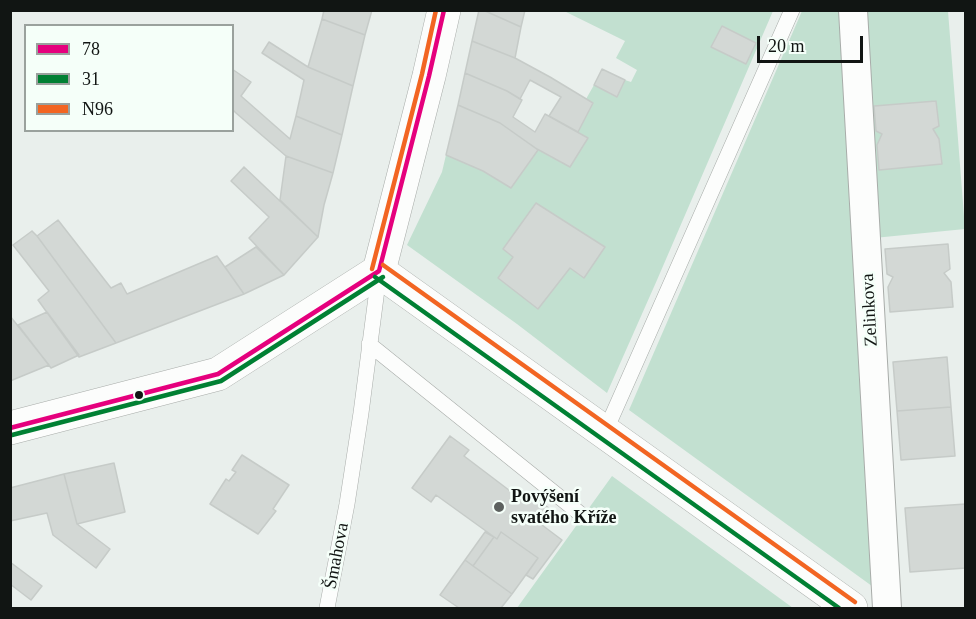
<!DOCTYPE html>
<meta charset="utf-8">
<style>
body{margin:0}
#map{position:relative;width:976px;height:619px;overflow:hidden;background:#e9efec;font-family:Georgia,serif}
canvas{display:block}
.frame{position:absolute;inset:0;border:12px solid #111513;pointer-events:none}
.legend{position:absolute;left:24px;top:24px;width:210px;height:108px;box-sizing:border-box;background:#f5fff9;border:2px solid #9aa19d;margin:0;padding:8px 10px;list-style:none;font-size:18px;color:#111513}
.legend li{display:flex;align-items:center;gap:12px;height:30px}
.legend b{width:30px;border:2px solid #9aa19d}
.scale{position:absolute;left:757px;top:36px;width:106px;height:27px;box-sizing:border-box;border:3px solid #111513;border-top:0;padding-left:8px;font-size:18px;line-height:21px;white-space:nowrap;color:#111513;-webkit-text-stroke:4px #f5fff9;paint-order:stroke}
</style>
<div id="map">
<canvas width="976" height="619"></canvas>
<div class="frame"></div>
<ul class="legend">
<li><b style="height:8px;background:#e5007d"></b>78</li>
<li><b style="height:8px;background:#008033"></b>31</li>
<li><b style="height:8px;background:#f26522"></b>N96</li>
</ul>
<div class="scale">20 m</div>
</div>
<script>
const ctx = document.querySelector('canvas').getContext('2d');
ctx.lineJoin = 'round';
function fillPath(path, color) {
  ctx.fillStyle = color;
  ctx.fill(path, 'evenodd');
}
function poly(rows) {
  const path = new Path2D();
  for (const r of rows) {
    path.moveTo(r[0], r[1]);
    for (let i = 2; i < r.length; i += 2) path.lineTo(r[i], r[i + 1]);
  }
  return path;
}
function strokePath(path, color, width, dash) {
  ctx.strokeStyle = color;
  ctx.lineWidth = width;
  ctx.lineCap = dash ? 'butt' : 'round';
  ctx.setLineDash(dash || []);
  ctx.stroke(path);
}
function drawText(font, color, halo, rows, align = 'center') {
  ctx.font = font + ' Georgia,serif';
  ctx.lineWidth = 5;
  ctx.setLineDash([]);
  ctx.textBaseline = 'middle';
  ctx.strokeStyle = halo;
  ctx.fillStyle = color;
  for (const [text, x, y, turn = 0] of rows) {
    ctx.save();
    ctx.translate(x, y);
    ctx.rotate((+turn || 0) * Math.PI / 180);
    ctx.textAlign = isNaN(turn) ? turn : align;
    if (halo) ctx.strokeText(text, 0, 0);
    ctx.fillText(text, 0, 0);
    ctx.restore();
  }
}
fillPath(poly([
 [564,11,773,11,657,280,607,393,517,324,407,245,442,172,446,155,483,171,511,188,538,150,570,167,587,138,578,132,593,103,586,99,594,85,616,97,625,80,631,82,637,70,616,58,625,41],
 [802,11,948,11,965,229,874,238,894,602,629,410],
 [612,476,793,608,517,608]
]), '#c2e0d0');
const building = poly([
 [324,10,372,10,365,35,322,19,324,10],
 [479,10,483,10,521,27,515,58,472,41,479,10],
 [483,10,525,10,521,27,483,10],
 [322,19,365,35,353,86,308,67,322,19],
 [722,26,756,43,746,64,711,47,722,26],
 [472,41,515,58,550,77,593,103,578,132,549,116,561,97,530,80,520,99,507,91,465,73,472,41],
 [269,42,308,67,353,86,342,135,296,116,304,80,262,53,269,42],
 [232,69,251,82,241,96,290,139,296,116,342,135,333,173,286,156,236,113,232,109,232,69],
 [602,69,625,80,617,97,594,85,602,69],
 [465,73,507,91,522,100,513,117,535,132,545,114,588,138,570,167,537,149,500,123,458,105,465,73],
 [936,101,939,126,933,129,939,139,942,164,879,170,877,145,882,134,876,131,874,106,936,101],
 [458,105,500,123,538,150,511,188,483,171,446,155,458,105],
 [286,156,333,173,324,205,318,237,280,200,286,156],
 [244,167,318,237,284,275,249,238,269,217,231,181,244,167],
 [536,203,605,247,584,278,570,268,538,309,498,278,513,257,503,249,536,203],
 [58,220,111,288,121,283,127,294,217,256,244,294,116,343,37,236,58,220],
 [32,231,37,236,116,343,79,357,38,300,49,291,13,245,32,231],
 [948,244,950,269,944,273,951,282,953,307,890,312,888,287,893,277,887,274,885,249,948,244],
 [256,247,284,275,244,294,225,267,256,247],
 [47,312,79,355,51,368,18,325,47,312],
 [10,316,49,365,10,381,10,316],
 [947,357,951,407,897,411,893,362,947,357],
 [951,407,955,456,901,460,897,411,951,407],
 [450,436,469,450,464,456,522,500,527,492,553,511,542,525,562,540,533,579,526,575,538,558,501,532,497,539,436,495,431,502,412,488,450,436],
 [242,455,289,485,273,509,276,511,258,534,210,504,226,479,229,481,236,472,232,470,242,455],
 [114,463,125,512,77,524,64,474,114,463],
 [64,474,77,524,110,549,96,568,53,535,47,513,10,521,10,488,64,474],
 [966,504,966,568,910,572,905,508,966,504],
 [485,532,494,537,473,566,465,560,485,532],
 [501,532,538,558,512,594,473,566,494,537,497,539,501,532],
 [465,560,512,594,501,608,459,608,440,595,465,560],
 [10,562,42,586,31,600,10,584,10,562]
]);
fillPath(building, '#d3d8d5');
strokePath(building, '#c6cbc8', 1.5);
const service = poly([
 [369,344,583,516],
 [605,432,792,10],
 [327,608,347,504,361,413,379,274]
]);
const minor = poly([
 [853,10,887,608]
]);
const tertiary = poly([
 [379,271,851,608],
 [379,271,429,76,444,10],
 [10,428,218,374,379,271]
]);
strokePath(service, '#a8aca9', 16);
strokePath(minor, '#a8aca9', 30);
strokePath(tertiary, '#a8aca9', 34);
strokePath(service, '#fcfdfc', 15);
strokePath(minor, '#fcfdfc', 28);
strokePath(tertiary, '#fcfdfc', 33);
strokePath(poly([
 [379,271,429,76,444,10],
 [10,428,218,374,379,271]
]), '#e5007d', 4.5);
strokePath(poly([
 [375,277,839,608],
 [12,435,221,381,383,277]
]), '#008033', 4.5);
strokePath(poly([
 [383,265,855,602],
 [372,269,422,74,436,10]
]), '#f26522', 4.5);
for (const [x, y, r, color] of [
 [139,395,5,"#111513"],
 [499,507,6,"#5d615f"]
]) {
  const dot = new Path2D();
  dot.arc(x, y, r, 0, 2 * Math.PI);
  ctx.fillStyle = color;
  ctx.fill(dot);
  strokePath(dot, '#f5fff9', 2);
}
drawText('18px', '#111513', '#f5fff9', [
 ["Zelinkova",870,310,-93],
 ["Šmahova",337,556,-79]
]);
drawText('bold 18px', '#111513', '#f5fff9', [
 ["Povýšení",511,497],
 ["svatého Kříže",511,518]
], 'left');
</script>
